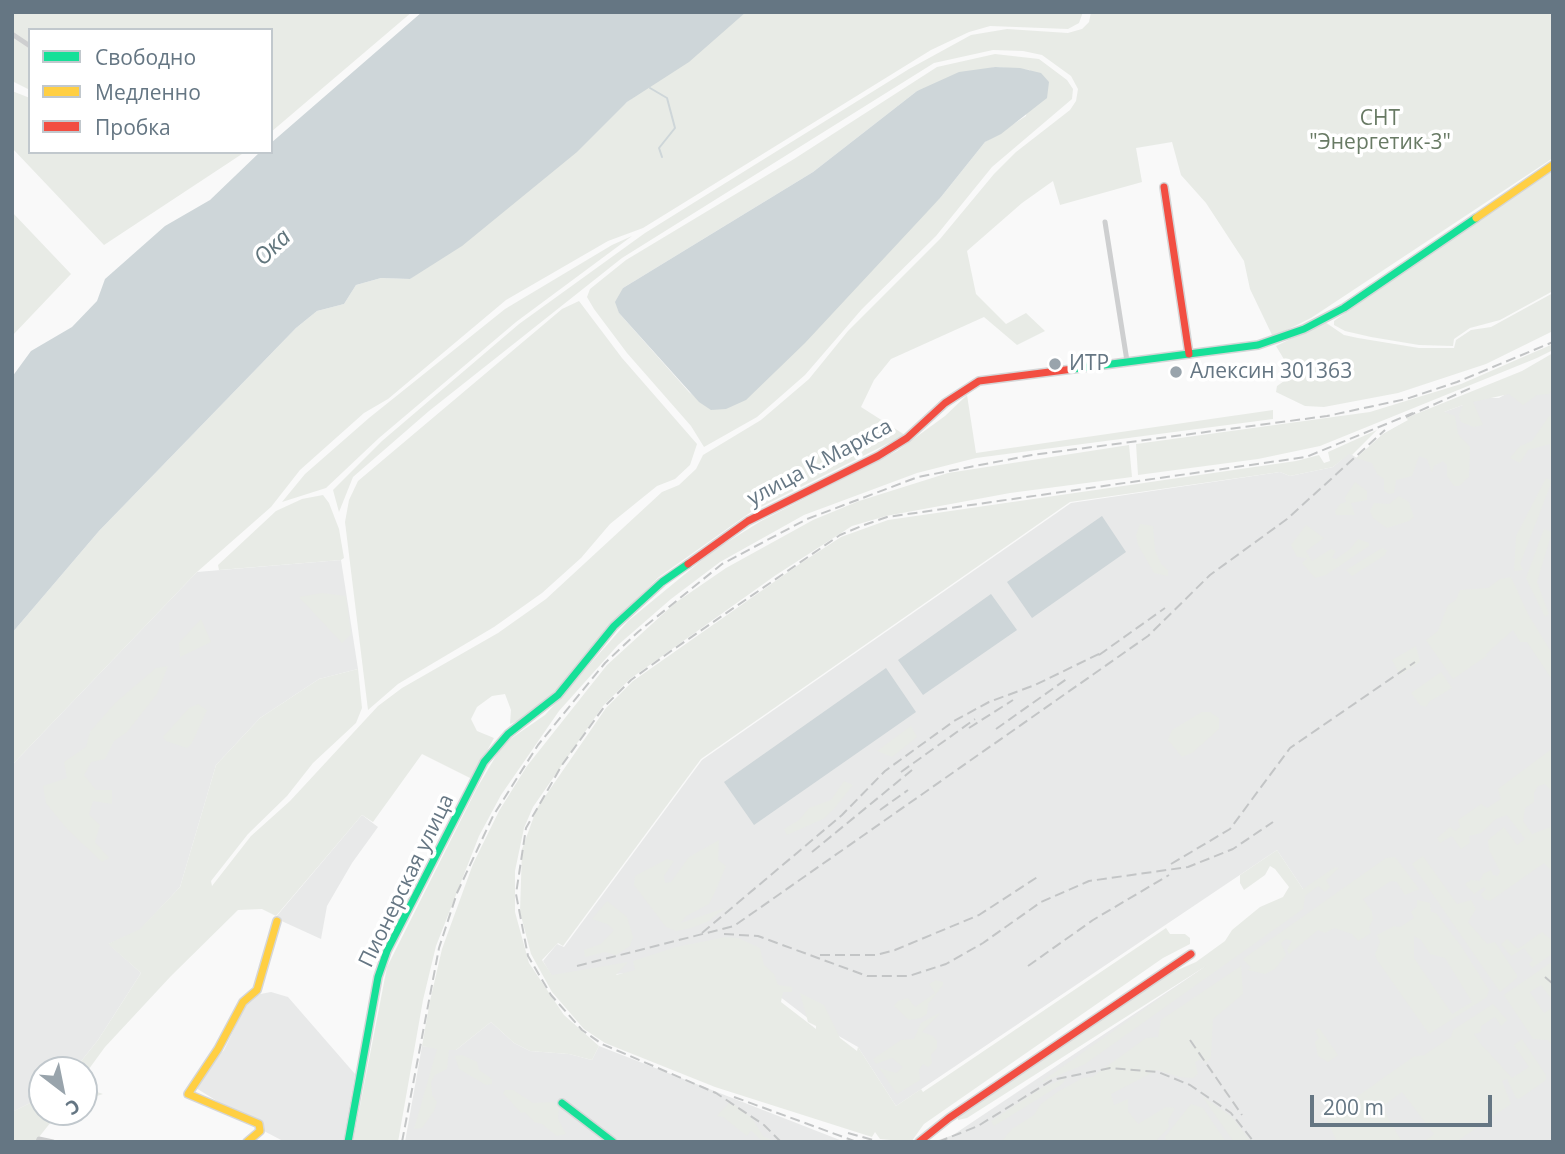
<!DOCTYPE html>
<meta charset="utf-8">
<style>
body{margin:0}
#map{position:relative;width:1565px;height:1154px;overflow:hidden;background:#f9f9f9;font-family:"Open Sans",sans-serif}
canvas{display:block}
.frame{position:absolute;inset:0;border:14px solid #657683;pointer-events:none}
.legend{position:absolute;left:28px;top:28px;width:245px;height:126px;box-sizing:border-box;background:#fff;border:2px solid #c1c8cd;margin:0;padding:9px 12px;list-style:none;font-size:21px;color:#657683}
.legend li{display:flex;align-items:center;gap:14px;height:35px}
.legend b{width:35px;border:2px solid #c1c8cd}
.north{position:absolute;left:28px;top:1056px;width:70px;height:70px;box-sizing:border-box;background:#fff;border:2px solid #c1c8cd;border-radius:50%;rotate:148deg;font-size:19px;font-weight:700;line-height:28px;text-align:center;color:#657683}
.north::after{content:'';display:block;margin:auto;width:24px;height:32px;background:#99a4ac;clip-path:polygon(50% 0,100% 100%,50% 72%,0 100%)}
.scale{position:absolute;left:1310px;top:1095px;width:182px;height:32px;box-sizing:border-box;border:4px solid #657683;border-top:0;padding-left:9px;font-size:21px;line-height:24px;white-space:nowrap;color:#657683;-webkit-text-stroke:5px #fff;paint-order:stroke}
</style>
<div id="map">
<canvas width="1565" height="1154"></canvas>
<div class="frame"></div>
<ul class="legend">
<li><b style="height:9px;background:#16e098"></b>Свободно</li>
<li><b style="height:9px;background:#ffcf43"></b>Медленно</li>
<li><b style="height:9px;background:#f24e42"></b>Пробка</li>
</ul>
<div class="north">С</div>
<div class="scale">200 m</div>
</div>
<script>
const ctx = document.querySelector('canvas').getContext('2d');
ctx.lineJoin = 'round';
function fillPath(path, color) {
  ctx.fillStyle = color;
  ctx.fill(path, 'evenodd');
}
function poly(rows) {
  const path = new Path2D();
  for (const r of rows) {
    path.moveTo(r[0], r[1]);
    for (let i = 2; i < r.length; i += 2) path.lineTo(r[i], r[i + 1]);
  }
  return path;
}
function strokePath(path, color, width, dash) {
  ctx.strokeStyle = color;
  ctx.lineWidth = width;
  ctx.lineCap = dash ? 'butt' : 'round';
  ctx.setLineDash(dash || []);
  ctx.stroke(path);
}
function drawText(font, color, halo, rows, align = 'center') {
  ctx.font = font + ' "Open Sans",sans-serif';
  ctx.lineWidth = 7;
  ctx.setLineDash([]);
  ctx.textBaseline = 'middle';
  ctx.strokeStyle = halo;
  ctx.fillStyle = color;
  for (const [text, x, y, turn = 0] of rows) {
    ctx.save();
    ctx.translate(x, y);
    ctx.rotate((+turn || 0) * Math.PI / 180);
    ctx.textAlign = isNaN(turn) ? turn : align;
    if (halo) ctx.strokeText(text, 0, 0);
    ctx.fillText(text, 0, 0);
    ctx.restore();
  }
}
fillPath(poly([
 [1553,381,1553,1142,932,1142,953,1135,1293,908,1303,889,1277,850,896,1106,858,1047,809,1019,740,966,553,978,543,961,557,944,564,947,702,760,1071,503,1280,472,1290,476,1333,467,1349,453,1357,458,1383,434,1409,420,1414,423,1482,398,1499,398,1520,386],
 [341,560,358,669,319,679,260,718,216,765,180,887,140,930,109,944,141,973,98,1040,74,1070,42,1070,42,1097,12,1112,12,765,197,572],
 [362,815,378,827,352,863,327,906,321,939,275,918],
 [271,992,288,997,355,1074,343,1142,285,1142,262,1130,260,1121,225,1106,196,1088,202,1075,224,1050,250,996],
 [491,1022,514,1043,530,1051,569,1054,592,1060,599,1046,845,1142,405,1142,422,1046,456,1050]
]), '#e8e9e9');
fillPath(poly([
 [12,12,412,12,271,132,271,30,30,30,30,90,12,81],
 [746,12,1083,12,1079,23,1068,29,990,26,969,32,931,50,643,228,608,241,506,300,388,399,364,413,300,470,271,507,197,572,12,765,12,633,99,531,296,328,317,311,344,304,356,285,381,278,410,279,627,102],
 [1091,12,1553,12,1553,158,1311,318,1273,337,1250,289,1244,261,1206,203,1181,175,1172,142,1136,148,1142,182,1060,205,1053,181,1022,203,967,251,976,294,1006,324,1026,313,1045,331,1017,345,984,317,891,359,874,380,861,407,905,435,751,512,659,577,611,624,561,686,522,719,510,724,511,710,505,694,492,696,477,707,471,719,477,731,494,738,472,779,422,754,373,822,362,815,276,916,262,909,238,910,171,976,105,1047,86,1073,91,1090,103,1094,84,1100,84,1070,74,1070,98,1040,141,973,108,944,140,929,180,887,216,765,260,718,319,679,358,669,362,708,356,723,313,763,287,796,248,834,211,881,212,886,251,836,290,801,378,706,402,688,498,633,546,599,662,492,679,485,696,469,703,455,761,420,809,379,848,331,940,239,994,174,1016,152,1070,110,1076,101,1078,89,1071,76,1042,55,1023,51,993,50,934,63,622,258,429,411,353,477,339,512,333,490,382,441,519,324,645,233,909,69,971,35,1007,29,1068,33,1082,29,1089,22],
 [995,54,1039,59,1067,80,1073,89,1072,99,992,167,936,236,862,309,805,375,757,417,704,447,691,426,627,353,594,309,587,297,590,289,626,260,794,159,937,67],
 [995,67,1030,70,1026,116,985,142,941,197,712,410,689,392,619,313,623,288,813,172,917,91],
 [12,91,30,98,30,152,245,152,104,245,12,148],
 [1553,170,1553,291,1500,320,1470,328,1454,339,1453,346,1419,345,1371,337,1345,331,1334,325,1334,321,1398,275],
 [12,212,71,274,12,336],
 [632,236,516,322,379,438,326,488,282,502,305,474,369,418,505,309,612,245],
 [1553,293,1553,331,1486,364,1398,393,1324,407,1305,406,1276,392,1277,386,1287,379,1288,366,1276,346,1325,322,1344,335,1358,338,1419,348,1454,348,1456,340,1471,330,1491,327],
 [579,301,622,358,697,444,690,465,675,479,657,486,610,524,581,558,542,593,494,627,398,684,368,710,345,522,349,500,358,481,562,309],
 [1553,344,1553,350,1537,358,1320,446,1258,459,1138,475,1136,444,1370,412,1461,384],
 [1553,353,1553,389,1549,394,1537,395,1523,405,1509,394,1473,402,1483,425,1474,427,1461,422,1459,415,1463,405,1444,412,1455,416,1458,434,1470,447,1469,477,1459,486,1454,486,1447,476,1447,465,1443,461,1434,466,1432,473,1427,459,1419,456,1412,476,1396,480,1394,493,1389,494,1384,491,1384,479,1377,474,1372,463,1356,458,1383,434,1408,420,1406,418,1522,371],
 [967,395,976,453,1273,410,1273,419,976,458,917,473,804,515,720,562,671,599,618,645,559,711,501,795,479,836,436,946,423,1000,398,1142,353,1142,387,967,477,788,503,744,545,715,628,621,713,551,761,521,897,451,945,416],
 [1549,416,1553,417,1553,457,1550,456,1550,444,1528,450,1520,463,1510,458,1520,446,1532,441],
 [1377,430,1352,455,1349,454,1333,467,1290,476,1280,472,1070,502,701,759,563,946,558,943,542,960,552,975,628,962,616,975,635,970,633,961,676,947,726,937,738,938,760,948,764,965,774,974,778,985,792,987,792,992,783,992,781,1002,816,1029,816,1026,808,1022,800,993,824,1005,840,1038,857,1051,858,1047,896,1106,921,1089,923,1092,1166,928,1170,934,1185,934,1190,938,1190,944,1163,958,924,1124,911,1142,880,1139,875,1132,872,1137,715,1087,605,1043,584,1029,552,992,531,954,520,912,522,849,537,808,606,708,633,681,801,563,841,537,888,520,1296,461,1319,455,1324,463,1330,461,1328,452],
 [1129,445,1132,477,1010,493,886,516,852,526,776,575,630,679,603,706,533,807,524,828,515,871,515,912,529,963,564,1015,599,1046,592,1060,569,1054,530,1051,514,1043,491,1022,456,1050,449,1050,447,1069,435,1075,431,1082,432,1095,437,1102,434,1111,422,1128,414,1129,437,1049,422,1046,430,1001,442,949,473,864,499,811,527,766,607,665,675,603,726,568,813,520,859,501,948,473],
 [1546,478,1552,481,1520,564,1523,570,1514,571,1516,536],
 [1355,482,1367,491,1367,500,1351,503,1355,515,1336,515,1335,511,1340,504,1346,502,1345,497],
 [323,495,329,503,339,529,344,558,341,560,219,570,218,565,276,511,302,499],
 [1399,496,1409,502,1414,517,1409,521,1387,528,1373,518,1370,511,1374,503,1389,504],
 [1140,524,1153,526,1155,550,1161,564,1168,570,1168,576,1154,573,1138,545,1136,535],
 [1306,525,1324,538,1306,551,1312,561,1331,549,1336,551,1332,558,1336,559,1350,549,1358,539,1369,543,1369,546,1326,575,1315,578,1302,563,1307,558,1297,557,1291,545],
 [1544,529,1552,532,1537,582,1549,614,1545,617,1526,578],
 [1382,548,1387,550,1385,555,1352,576,1346,570],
 [1511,577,1528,614,1553,655,1553,681,1527,642,1520,642,1513,630,1485,655,1488,655,1453,679,1426,640,1438,631,1448,605,1456,600,1460,590,1488,588,1500,579],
 [322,593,346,596,351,634,342,643,299,597],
 [201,619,211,642,180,657,179,643],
 [1416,646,1420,662,1400,675,1392,660],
 [168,666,157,694,127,732,114,741,105,759,91,762,84,775,96,790,112,790,112,804,93,801,89,815,100,825,95,842,109,858,102,862,67,829,46,803,43,786,67,778,64,762,86,747,90,732,115,703,156,668],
 [1441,672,1452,688,1430,701,1426,707,1420,705,1411,693],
 [198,704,207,710,192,743,187,748,166,741,163,737,189,708],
 [1202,712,1210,712,1219,718,1219,729,1192,753,1182,757,1168,740,1172,730],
 [911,726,917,737,892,757,877,751],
 [1553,748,1553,792,1545,784,1538,786,1534,793,1534,802,1525,808,1523,821,1532,834,1553,826,1553,872,1544,863,1490,901,1484,899,1481,894,1486,889,1484,887,1474,894,1465,884,1471,880,1480,881,1483,874,1491,870,1493,875,1498,876,1500,871,1489,850,1488,840,1504,827,1517,845,1525,839,1507,815,1496,819,1481,833,1469,836,1470,843,1461,849,1452,836,1440,843,1437,838,1450,827,1455,831,1460,827,1458,820,1481,804,1487,808,1501,799,1498,789],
 [844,781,853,785,833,810,823,819,787,835,784,829,799,820,809,808,831,800],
 [719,840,718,860,726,866,715,892,709,904,686,916,681,923,725,908,709,921,691,928,676,931,666,927,634,885,635,876,667,859,674,861,664,876,665,883,671,882,689,857],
 [1277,850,1303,889,1335,867,1339,868,1326,880,1330,887,1325,892,1318,886,1305,896,1303,909,1085,1064,1038,1084,1206,966,967,1118,958,1120,958,1116,1166,975,1196,962,1225,941,1232,930,1260,907,1283,897,1289,887,1275,869,1270,866,1265,875,1244,890,1240,883,1240,875],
 [1423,856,1457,904,1471,900,1476,909,1468,922,1487,944,1495,942,1517,975,1517,978,1500,992,1412,864],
 [1395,857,1419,889,1405,895,1397,882,1391,881,1363,899,1372,912,1373,920,1369,927,1371,933,1358,941,1352,934,1334,928,1325,933,1318,930,1289,954,1287,950,1292,941,1286,939,1281,943,1286,955,1275,969,1265,974,1247,970,1251,968,1243,959,1386,858],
 [1417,900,1430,903,1431,912,1436,913,1461,946,1489,990,1487,997,1429,1034,1377,960,1375,954,1380,942,1377,935,1394,926,1400,927,1414,918,1411,912,1417,906],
 [1414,936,1421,940,1430,954,1445,958,1472,1002,1452,1014,1414,958],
 [607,901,627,917,633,937,630,946,616,955,605,952,585,957,584,950,601,944,614,930,607,924,592,919],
 [1542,932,1553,941,1553,953,1532,968,1529,964,1533,960,1524,948,1511,956,1501,944,1507,939,1518,949],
 [1553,961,1553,1001,1541,985,1530,992,1544,1013,1553,1007,1553,1047,1548,1040,1533,1039,1504,995],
 [1241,966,1243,994,1213,1019,1211,1057,1206,1062,1201,1059,1195,1062,1198,1074,1193,1078,1180,1077,1157,1070,1111,1094,1114,1105,1128,1099,1128,1111,1138,1124,1166,1107,1175,1108,1168,1121,1169,1127,1156,1141,1001,1142,1012,1129,1034,1115,1041,1104,1059,1091,1083,1078,1092,1077,1146,1038,1158,1037,1161,1020],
 [936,980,943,982,943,985,928,1004,927,1014,921,1018,909,1020,894,1006,898,1001,908,998,915,1007,935,993,929,984],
 [1493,1004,1507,1020,1501,1026,1495,1017,1481,1026,1481,1032,1474,1034,1480,1043,1512,1078,1529,1067,1514,1045,1522,1039,1546,1075,1546,1080,1519,1099,1516,1098,1507,1079,1502,1081,1511,1104,1456,1142,1424,1142,1434,1134,1402,1092,1382,1107,1402,1142,1337,1142,1327,1120,1331,1115,1413,1057,1424,1055,1451,1037,1453,1030],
 [941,1012,922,1032,933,1036,937,1041,937,1048,931,1055,932,1063,928,1067,923,1064,919,1070,920,1080,897,1094,879,1068,896,1073,903,1067,892,1058,876,1064,873,1059,901,1040,914,1039,921,1023],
 [1319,1028,1338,1055,1328,1062,1318,1056,1315,1042,1319,1038,1315,1031],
 [462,1055,477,1062,479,1070,492,1079,492,1084,486,1085,459,1069,455,1056],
 [1066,1078,1062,1084,994,1126,991,1121,1043,1087],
 [505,1090,513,1090,533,1103,553,1102,559,1107,558,1119,566,1134,557,1136,542,1124,534,1122,525,1112,521,1113,503,1093],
 [1202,1096,1232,1117,1251,1142,1234,1142],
 [42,1097,42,1112,59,1112,35,1142,12,1142,12,1112],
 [730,1102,752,1118,763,1136,775,1142,763,1142,751,1130,747,1136,723,1117,717,1116],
 [1191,1104,1203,1108,1226,1142,1167,1142,1165,1137]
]), '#e8ebe6');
fillPath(poly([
 [422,12,746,12,689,62,627,102,577,152,462,246,410,279,381,278,356,285,344,304,317,311,296,328,99,531,12,633,12,377,31,351,72,327,97,301,105,279,122,264,165,226,210,200,260,152,271,152,271,143],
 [995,67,1020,68,1041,73,1049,82,1047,98,1001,134,985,142,941,197,805,343,746,400,726,409,711,410,699,402,619,313,615,302,623,288,813,172,917,91,959,72],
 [1102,516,1126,552,1032,618,1007,582],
 [991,594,1017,630,923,695,898,660],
 [886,668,916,712,754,825,724,782]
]), '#ced6d9');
strokePath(poly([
 [650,88,667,98,675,128,659,148,662,157]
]), '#ced6d9', 2);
const fast = poly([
 [1073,369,1258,345,1304,329,1344,308,1476,218],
 [562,1103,613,1142],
 [348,1142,378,977,387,951,484,762,508,734,558,695,614,626,662,582,688,564]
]);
const slow = poly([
 [1476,218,1553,165],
 [247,1142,260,1131,259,1124,188,1094,218,1049,243,1002,257,990,277,921]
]);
const jam = poly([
 [1164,187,1189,354],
 [688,564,748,521,878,456,907,438,945,403,979,381,1073,369],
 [919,1142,949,1118,1191,954]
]);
strokePath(fast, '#d5d6d7', 10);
strokePath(slow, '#d5d6d7', 10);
strokePath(jam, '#d5d6d7', 10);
strokePath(poly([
 [12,34,30,46],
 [1105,222,1127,361],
 [38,1142,39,1139,53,1142]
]), '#cecfd0', 5);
strokePath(fast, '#16e098', 7);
strokePath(slow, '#ffcf43', 7);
strokePath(jam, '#f24e42', 7);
strokePath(poly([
 [1406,417,1473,387],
 [1099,655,1165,608],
 [969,728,1013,700],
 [996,729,1068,678],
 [901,772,975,719],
 [880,810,908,790],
 [812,852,912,770],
 [1171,864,1230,829,1290,748,1415,662],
 [702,933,842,815,885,771,954,721,989,702,1035,685,1105,651],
 [724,934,758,936,867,976,909,976,946,964,983,943,1041,902,1089,881,1188,867,1233,849,1273,822],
 [820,955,876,955,895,950,979,915,1039,876],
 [577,966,734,926,1148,636,1210,575,1287,519,1385,430],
 [1028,966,1093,920,1169,875],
 [1545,977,1553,984],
 [1190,1040,1242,1115],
 [734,1097,857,1142],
 [848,1133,880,1142],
 [402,1142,439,948,457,893,493,816,538,745,605,663,638,632,722,564,807,519,918,477,1032,455,1327,416,1406,399,1457,382,1553,342],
 [781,1142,764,1125,716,1093,602,1044,582,1030,551,995,528,956,516,894,526,828,562,765,604,707,631,680,671,651,840,535,864,525,887,517,1306,457,1413,413],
 [938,1142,978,1126,1052,1080,1110,1068,1158,1072,1190,1085,1231,1113,1254,1142]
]), '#c3c5c6', 2, [10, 5]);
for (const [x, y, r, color] of [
 [1055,364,7,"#99a4ac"],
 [1176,372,7,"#99a4ac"]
]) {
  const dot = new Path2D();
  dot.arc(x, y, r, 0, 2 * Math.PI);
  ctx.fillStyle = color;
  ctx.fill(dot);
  strokePath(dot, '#fff', 2.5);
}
drawText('21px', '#687a64', '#fff', [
 ["СНТ",1380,119],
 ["\"Энергетик-3\"",1380,143]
]);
drawText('21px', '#657683', '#fff', [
 ["ИТР",1069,364],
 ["Алексин 301363",1190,372]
], 'left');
drawText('21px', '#657683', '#fff', [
 ["улица К.Маркса",820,463,-28],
 ["Пионерская улица",407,881,-64]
]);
drawText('italic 23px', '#60757c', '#fff', [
 ["Ока",273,248,-44]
]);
</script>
